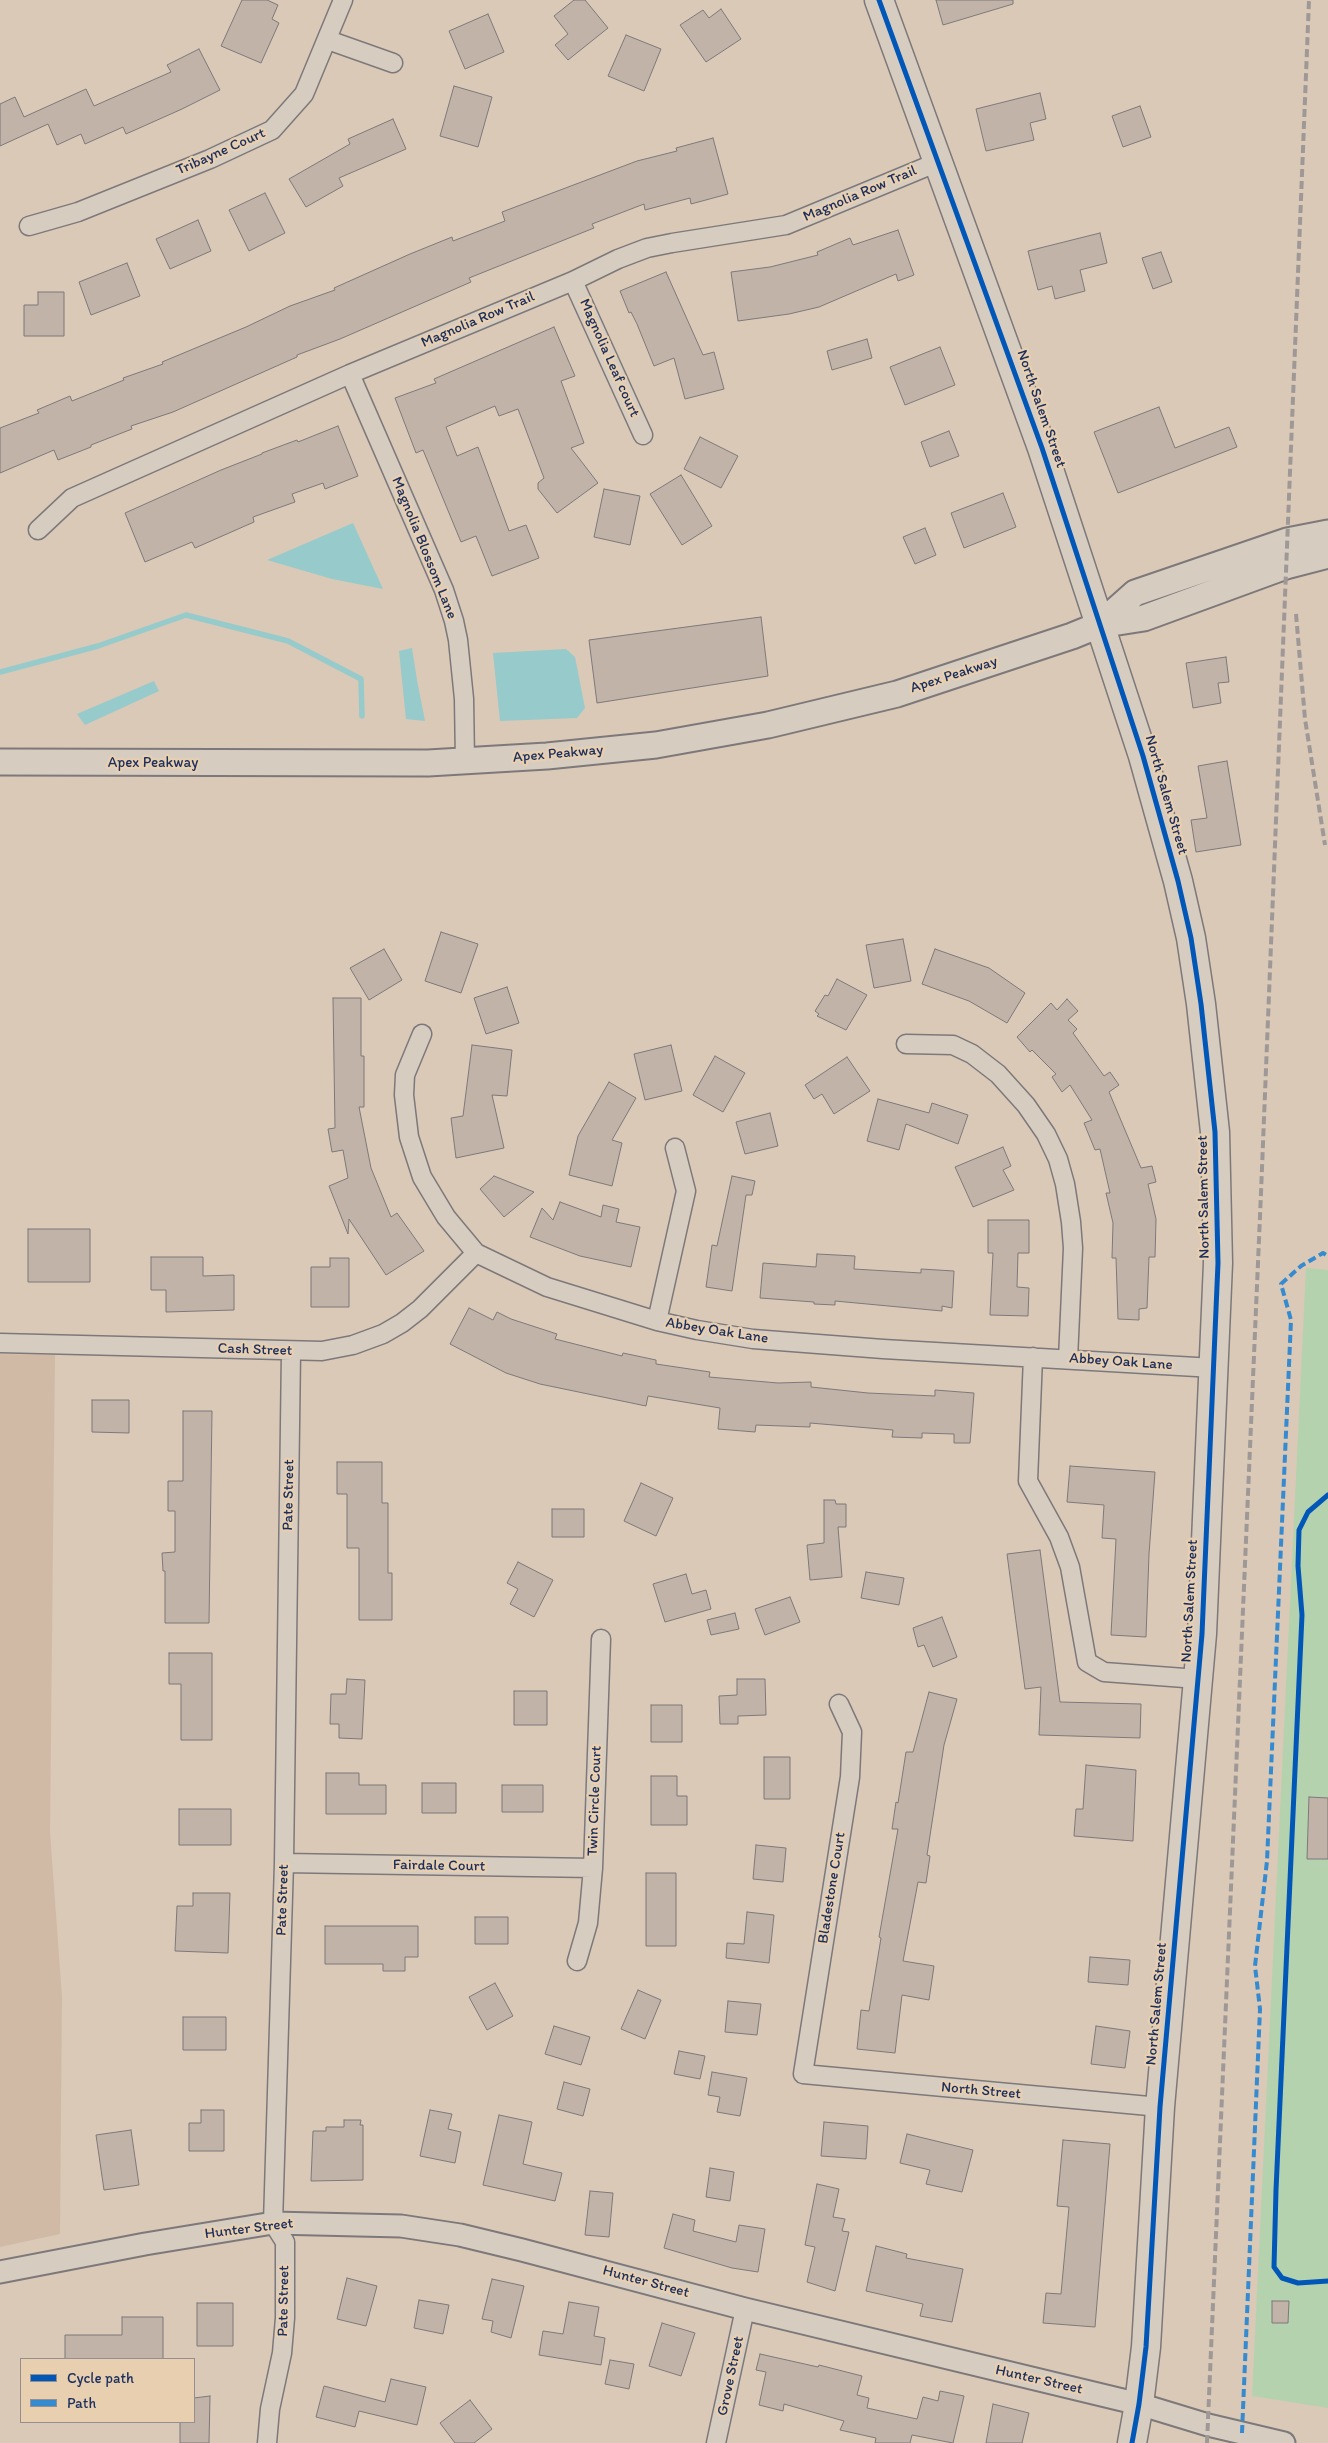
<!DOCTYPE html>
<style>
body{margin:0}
#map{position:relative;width:1328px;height:2443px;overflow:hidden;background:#dac9b7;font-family:Itim,sans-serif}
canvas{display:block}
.legend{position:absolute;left:20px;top:2358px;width:175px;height:65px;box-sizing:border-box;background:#e8cfb0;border:1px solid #968f8f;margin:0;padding:6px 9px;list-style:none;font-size:15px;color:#1b2f5e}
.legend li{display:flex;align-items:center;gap:10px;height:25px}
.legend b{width:25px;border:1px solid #968f8f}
</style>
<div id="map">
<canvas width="1328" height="2443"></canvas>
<ul class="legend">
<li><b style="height:6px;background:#0057b8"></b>Cycle path</li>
<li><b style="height:6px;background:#368acf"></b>Path</li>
</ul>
</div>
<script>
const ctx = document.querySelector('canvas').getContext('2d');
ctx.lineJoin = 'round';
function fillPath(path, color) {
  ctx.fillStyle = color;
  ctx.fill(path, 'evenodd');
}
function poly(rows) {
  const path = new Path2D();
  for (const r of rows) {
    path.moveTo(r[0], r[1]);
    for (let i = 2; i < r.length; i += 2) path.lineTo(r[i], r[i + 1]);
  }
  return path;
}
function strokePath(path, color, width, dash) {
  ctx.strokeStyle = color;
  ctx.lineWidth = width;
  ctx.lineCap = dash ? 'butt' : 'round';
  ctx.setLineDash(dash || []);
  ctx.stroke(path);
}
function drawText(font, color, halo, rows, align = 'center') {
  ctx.font = font + ' Itim,sans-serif';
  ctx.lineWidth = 4.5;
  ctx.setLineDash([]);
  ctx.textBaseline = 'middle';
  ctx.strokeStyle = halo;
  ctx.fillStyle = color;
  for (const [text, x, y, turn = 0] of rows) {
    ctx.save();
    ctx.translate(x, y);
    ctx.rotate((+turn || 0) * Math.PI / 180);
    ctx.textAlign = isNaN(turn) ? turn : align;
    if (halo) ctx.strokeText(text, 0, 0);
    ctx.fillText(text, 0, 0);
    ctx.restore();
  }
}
fillPath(poly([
 [0,1354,55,1355,50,1832,62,1997,60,2234,0,2247]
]), '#d0baa6');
fillPath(poly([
 [1306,1268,1328,1270,1328,2408,1252,2396]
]), '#b5d2ae');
fillPath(poly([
 [353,523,383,589,332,579,267,560],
 [412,648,417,680,425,721,406,719,399,651],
 [566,649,575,657,585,708,577,718,500,721,493,653],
 [154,681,159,691,85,725,77,714]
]), '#97caca');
strokePath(poly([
 [0,672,98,646,186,615,288,641,361,679,362,716]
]), '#97caca', 5.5);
const building = poly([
 [242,0,267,0,278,5,272,19,279,23,261,63,221,46,242,0],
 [574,0,585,0,608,28,568,60,555,45,568,34,554,16,574,0],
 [936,0,1013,0,1013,4,943,25,936,0],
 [721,9,741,39,706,62,680,25,703,10,709,18,721,9],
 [488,14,504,52,465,69,449,31,488,14],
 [626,35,661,49,644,91,608,76,626,35],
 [199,49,220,90,182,109,126,134,123,127,85,144,81,134,57,145,48,124,0,146,0,104,15,97,24,117,86,89,94,106,171,72,167,65,199,49],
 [454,86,492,97,478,147,440,136,454,86],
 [1040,93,1046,119,1030,123,1034,140,986,151,976,109,1040,93],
 [1140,106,1151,137,1123,147,1112,116,1140,106],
 [393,119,406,149,339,178,343,186,306,207,289,179,350,144,348,139,393,119],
 [713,138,728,194,691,204,690,198,645,210,644,204,592,224,594,228,469,278,471,282,340,339,297,355,297,357,173,412,131,426,132,429,91,445,91,447,58,460,54,450,0,473,0,428,39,413,37,410,70,396,72,401,124,380,123,378,163,364,162,362,246,327,290,306,335,290,334,288,410,254,452,237,453,241,505,221,502,212,637,161,677,151,676,148,713,138],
 [265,193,285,233,249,251,229,210,265,193],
 [198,220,211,251,170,269,156,239,198,220],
 [898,230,914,275,898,281,896,274,819,307,789,314,738,321,731,272,770,267,818,255,817,252,850,238,853,245,898,230],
 [1100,233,1107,263,1080,270,1085,291,1055,299,1052,286,1038,290,1028,251,1100,233],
 [1161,252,1172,282,1153,289,1142,258,1161,252],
 [127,263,140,296,91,315,79,282,127,263],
 [666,272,703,355,714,352,724,389,685,399,674,358,654,366,637,324,631,312,629,313,620,291,666,272],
 [38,292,64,292,64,336,24,336,24,305,38,305,38,292],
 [554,327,575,376,561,381,584,443,571,448,598,483,557,513,538,489,538,483,544,478,518,409,499,416,495,406,446,427,457,456,478,447,509,531,526,525,539,558,492,576,476,536,461,542,423,450,416,453,395,398,436,383,434,379,554,327],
 [867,339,872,358,832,370,827,351,867,339],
 [940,347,955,385,905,405,890,367,940,347],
 [1159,407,1175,448,1229,427,1237,447,1118,493,1094,432,1159,407],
 [338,426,358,476,325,489,323,483,292,494,295,502,253,517,254,522,195,548,192,542,145,562,125,513,221,470,262,454,262,453,297,440,298,442,338,426],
 [949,431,959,456,930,467,921,442,949,431],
 [700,437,738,456,721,488,684,469,700,437],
 [681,475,712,526,682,545,650,494,681,475],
 [604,489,640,496,630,545,594,537,604,489],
 [1003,493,1016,527,964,548,951,513,1003,493],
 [925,528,936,555,915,564,903,537,925,528],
 [761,617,768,676,597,703,589,640,761,617],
 [1226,657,1229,682,1218,683,1221,703,1193,708,1186,663,1226,657],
 [1227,761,1241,845,1196,852,1191,820,1207,818,1198,766,1227,761],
 [441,932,478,944,461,993,425,981,441,932],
 [903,939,911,981,874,988,866,945,903,939],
 [384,949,402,980,369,1000,350,968,384,949],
 [935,949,989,968,1025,993,1007,1023,969,1001,922,984,935,949],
 [837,979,867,995,846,1030,817,1016,819,1014,815,1011,825,995,828,996,837,979],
 [507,987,519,1023,486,1034,474,998,507,987],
 [333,998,361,998,361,1056,364,1056,364,1107,359,1107,371,1168,391,1217,397,1213,424,1251,386,1275,349,1219,348,1234,329,1186,348,1178,343,1150,332,1152,328,1129,335,1128,333,998],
 [1067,999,1078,1011,1068,1020,1077,1029,1073,1033,1104,1076,1110,1072,1119,1085,1109,1092,1141,1168,1152,1166,1156,1182,1148,1184,1156,1219,1155,1257,1149,1257,1147,1308,1139,1309,1139,1320,1118,1319,1116,1258,1112,1258,1113,1223,1106,1193,1110,1193,1100,1149,1095,1150,1084,1123,1092,1120,1070,1085,1062,1092,1052,1077,1056,1074,1032,1050,1030,1052,1017,1037,1051,1003,1057,1010,1067,999],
 [472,1045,512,1050,507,1096,492,1095,504,1148,456,1158,451,1118,463,1116,472,1045],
 [671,1045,682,1091,645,1100,634,1054,671,1045],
 [715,1056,745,1073,723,1112,693,1095,715,1056],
 [847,1057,870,1091,834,1114,822,1094,814,1099,805,1085,847,1057],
 [609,1082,636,1098,612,1140,622,1143,612,1186,569,1175,578,1136,609,1082],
 [878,1099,929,1113,932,1103,968,1115,958,1144,906,1124,899,1150,867,1141,878,1099],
 [770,1113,778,1146,745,1154,736,1122,770,1113],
 [1003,1147,1011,1166,1003,1170,1014,1190,973,1207,955,1167,1003,1147],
 [494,1176,534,1192,504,1217,480,1189,494,1176],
 [732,1176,755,1181,752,1195,746,1195,732,1291,706,1287,712,1245,717,1246,732,1176],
 [560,1202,601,1217,603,1205,619,1209,616,1222,640,1227,631,1267,580,1256,530,1237,542,1208,553,1220,560,1202],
 [988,1220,1029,1220,1029,1253,1018,1253,1017,1287,1029,1288,1028,1316,990,1315,993,1253,988,1253,988,1220],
 [28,1229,90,1229,90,1282,28,1282,28,1229],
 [817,1254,855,1256,854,1269,921,1273,921,1269,954,1271,952,1308,942,1306,942,1311,835,1301,835,1305,814,1304,814,1302,760,1298,763,1263,816,1267,817,1254],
 [151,1257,203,1257,203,1276,234,1275,234,1310,166,1312,166,1290,151,1290,151,1257],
 [330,1258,349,1258,349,1307,311,1307,311,1267,330,1267,330,1258],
 [469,1308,493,1320,497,1312,511,1319,557,1334,555,1339,622,1356,623,1353,656,1360,656,1364,710,1372,709,1377,778,1383,811,1382,811,1387,868,1393,935,1396,935,1390,974,1393,970,1443,954,1443,954,1434,922,1433,922,1438,892,1437,893,1430,810,1423,810,1427,756,1425,755,1432,718,1429,720,1408,648,1396,646,1406,540,1384,506,1373,450,1344,469,1308],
 [92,1400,129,1400,129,1433,92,1432,92,1400],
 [183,1411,212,1411,209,1623,165,1623,165,1571,163,1571,162,1553,175,1552,175,1511,168,1511,168,1481,183,1481,183,1411],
 [337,1462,382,1462,382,1503,388,1503,388,1573,392,1573,392,1620,359,1620,359,1548,347,1548,347,1494,337,1494,337,1462],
 [1070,1466,1155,1472,1149,1554,1146,1637,1111,1635,1116,1539,1102,1538,1104,1505,1067,1502,1070,1466],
 [641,1483,673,1498,656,1536,624,1521,641,1483],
 [824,1500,835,1500,836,1504,846,1504,846,1527,838,1527,842,1577,810,1580,807,1545,824,1543,824,1500],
 [552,1509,584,1509,584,1537,552,1537,552,1509],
 [1040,1550,1060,1702,1141,1704,1140,1738,1039,1735,1041,1687,1025,1689,1007,1554,1040,1550],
 [518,1562,553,1580,534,1617,510,1604,518,1589,507,1583,518,1562],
 [866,1572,904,1578,899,1605,861,1598,866,1572],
 [686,1574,692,1594,706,1590,711,1609,665,1622,653,1584,686,1574],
 [790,1597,800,1622,765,1635,755,1609,790,1597],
 [735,1613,739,1629,711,1635,707,1620,735,1613],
 [942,1617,957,1657,933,1667,924,1645,918,1647,913,1628,942,1617],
 [169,1653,212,1653,212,1740,181,1740,181,1684,169,1684,169,1653],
 [347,1679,365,1680,362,1739,339,1738,339,1724,330,1724,331,1694,346,1694,347,1679],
 [737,1679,765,1679,766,1715,738,1716,738,1724,720,1724,719,1696,737,1695,737,1679],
 [514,1691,547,1691,547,1725,514,1725,514,1691],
 [929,1692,957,1699,944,1745,927,1855,930,1856,926,1883,918,1882,903,1961,934,1966,929,2000,902,1995,895,2053,857,2049,861,2010,869,2011,881,1938,879,1937,898,1829,892,1829,896,1802,898,1803,906,1752,913,1752,929,1692],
 [651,1705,682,1705,682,1742,651,1742,651,1705],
 [764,1757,790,1757,790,1799,764,1799,764,1757],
 [1086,1765,1136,1770,1133,1841,1074,1836,1076,1809,1083,1809,1086,1765],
 [326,1773,359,1773,359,1785,386,1785,386,1814,326,1814,326,1773],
 [651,1776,677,1776,677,1796,687,1796,687,1825,651,1825,651,1776],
 [422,1783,456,1783,456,1813,422,1813,422,1783],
 [502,1785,543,1785,543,1812,502,1812,502,1785],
 [1309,1797,1328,1798,1328,1859,1307,1859,1309,1797],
 [179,1809,231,1809,231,1845,179,1845,179,1809],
 [756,1845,786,1848,783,1882,753,1879,756,1845],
 [646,1873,676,1873,676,1946,646,1946,646,1873],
 [193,1893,230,1893,228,1953,175,1951,177,1906,193,1906,193,1893],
 [747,1912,774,1915,769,1963,726,1958,727,1943,744,1944,747,1912],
 [475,1917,508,1917,508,1944,475,1944,475,1917],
 [325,1926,418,1926,418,1957,405,1957,405,1971,383,1971,383,1964,325,1964,325,1926],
 [1090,1957,1130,1960,1128,1985,1088,1982,1090,1957],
 [495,1983,513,2016,487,2030,469,1997,495,1983],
 [638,1990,661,2000,645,2039,621,2029,638,1990],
 [728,2001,761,2004,757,2035,725,2032,728,2001],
 [183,2017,226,2017,226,2050,183,2050,183,2017],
 [554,2026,590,2037,581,2065,545,2054,554,2026],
 [1096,2026,1130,2031,1125,2068,1091,2064,1096,2026],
 [679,2051,705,2056,700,2079,674,2074,679,2051],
 [712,2072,747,2078,740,2116,717,2112,720,2097,708,2095,712,2072],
 [564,2082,590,2089,583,2116,557,2109,564,2082],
 [201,2110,224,2110,224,2151,189,2151,189,2123,201,2123,201,2110],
 [430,2110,452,2114,448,2129,461,2132,455,2163,420,2156,430,2110],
 [499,2115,532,2122,523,2164,562,2173,555,2201,483,2185,499,2115],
 [344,2120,361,2120,360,2125,363,2125,363,2180,311,2181,313,2131,326,2131,326,2127,344,2127,344,2120],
 [824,2122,868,2126,866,2159,821,2156,824,2122],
 [131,2130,139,2185,104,2190,96,2135,131,2130],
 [907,2134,973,2150,962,2192,926,2184,930,2170,900,2163,907,2134],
 [1063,2140,1110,2144,1095,2327,1043,2323,1046,2293,1061,2294,1069,2207,1057,2206,1063,2140],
 [710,2168,734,2172,730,2201,706,2197,710,2168],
 [817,2184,839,2189,833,2217,845,2219,842,2231,849,2232,835,2291,807,2282,815,2247,805,2245,817,2184],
 [590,2191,613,2193,609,2237,585,2235,590,2191],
 [673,2214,695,2220,693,2231,736,2242,739,2225,765,2229,758,2272,732,2268,664,2248,673,2214],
 [876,2246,907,2254,906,2258,963,2269,952,2322,920,2316,923,2304,866,2291,876,2246],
 [347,2278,377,2286,366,2326,337,2319,347,2278],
 [492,2279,524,2286,511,2338,491,2332,493,2321,482,2319,492,2279],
 [419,2300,449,2305,443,2334,414,2328,419,2300],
 [1272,2301,1289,2301,1288,2323,1272,2323,1272,2301],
 [569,2302,599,2307,594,2336,605,2338,601,2365,539,2355,543,2331,563,2334,569,2302],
 [197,2303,233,2303,233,2346,197,2346,197,2303],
 [122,2317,163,2317,163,2359,65,2359,65,2335,122,2335,122,2317],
 [662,2323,695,2333,681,2376,649,2366,662,2323],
 [760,2354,818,2367,819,2365,862,2376,857,2395,869,2398,867,2408,917,2419,923,2397,938,2401,940,2391,964,2396,953,2443,912,2435,910,2443,875,2443,876,2438,840,2430,844,2421,784,2404,783,2411,759,2405,766,2372,756,2370,760,2354],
 [610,2360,634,2364,629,2389,605,2384,610,2360],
 [391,2379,426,2387,417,2425,359,2411,355,2427,316,2417,324,2386,385,2402,391,2379],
 [210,2396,209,2443,180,2443,180,2422,194,2422,194,2398,210,2396],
 [470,2400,492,2429,474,2443,455,2443,440,2423,470,2400],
 [993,2404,1029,2413,1022,2443,986,2443,993,2404]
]);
fillPath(building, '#c1b3a8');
strokePath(building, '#7d797a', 1);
const minor = poly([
 [328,40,393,63],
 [29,226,78,212,210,159,272,130,304,94,343,0],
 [573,281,643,435],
 [350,374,444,590,454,621,458,640,464,699,465,761],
 [38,530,72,498,350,374,573,281,618,259,647,248,672,243,786,225,938,162],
 [422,1034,405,1075,404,1095,409,1137,422,1177,446,1217,476,1253,547,1287,657,1321,697,1330,753,1339,883,1349,1214,1368],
 [906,1044,953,1045,972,1054,998,1074,1026,1105,1046,1134,1058,1159,1065,1184,1071,1222,1073,1248,1068,1359],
 [657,1321,686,1191,675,1148],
 [0,1343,322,1351,353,1345,383,1334,402,1323,420,1309,476,1253],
 [1033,1357,1028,1481,1059,1537,1070,1567,1087,1662,1104,1672,1198,1679],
 [839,1704,852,1732,850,1777,803,2074,1160,2107],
 [284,1863,593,1868],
 [577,1961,588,1923,593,1868,601,1639],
 [267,2443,270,2409,282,2353,285,2318,285,2242,273,2223,284,1863,291,1352],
 [716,2443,745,2309]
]);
const tertiary = poly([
 [0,2272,145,2244,273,2223,401,2226,460,2235,522,2250,745,2309,1139,2404,1208,2425,1284,2443]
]);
const secondary = poly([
 [1099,625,1135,593,1287,541,1328,533],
 [0,762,428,763,547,756,656,745,768,725,897,694,1072,636,1099,625,1144,618,1286,566,1328,555]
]);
const primary = poly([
 [879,0,1042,448,1143,756,1178,881,1191,938,1201,1004,1215,1132,1218,1263,1202,1634,1160,2107,1146,2347,1139,2404,1132,2443]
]);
strokePath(minor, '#7d797a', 21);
strokePath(tertiary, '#7d797a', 25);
strokePath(secondary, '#7d797a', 29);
strokePath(primary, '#7d797a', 31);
strokePath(minor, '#d7ccc0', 18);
strokePath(tertiary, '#d7ccc0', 21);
strokePath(secondary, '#d7ccc0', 25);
strokePath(primary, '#d7ccc0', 28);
strokePath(poly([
 [1296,614,1305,719,1325,845],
 [1207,2443,1261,1193,1309,0]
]), '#9e9997', 4, [8, 4]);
strokePath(poly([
 [1242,2433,1260,2009,1255,1966,1267,1861,1291,1320,1281,1284,1301,1266,1323,1253,1328,1256]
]), '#368acf', 4, [8, 4]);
strokePath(poly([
 [879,0,1042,448,1143,756,1178,881,1191,938,1201,1004,1215,1132,1218,1263,1202,1634,1160,2107,1146,2347,1139,2404,1132,2443],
 [1328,1495,1308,1512,1299,1530,1298,1566,1302,1615,1276,2190,1274,2267,1282,2278,1298,2283,1328,2281]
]), '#0057b8', 5);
drawText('15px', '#1b2f5e', '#e8cfb0', [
 ["Tribayne Court",221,152,-24],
 ["Magnolia Row Trail",860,194,-23],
 ["Magnolia Row Trail",478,320,-23],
 ["Magnolia Leaf court",609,358,66],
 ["North Salem Street",1041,409,71],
 ["Magnolia Blossom Lane",424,548,68],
 ["Apex Peakway",954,675,-18],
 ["Apex Peakway",558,754,-5],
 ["Apex Peakway",153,763],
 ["North Salem Street",1166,795,74],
 ["North Salem Street",1204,1197,-91],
 ["Abbey Oak Lane",717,1331,9],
 ["Cash Street",255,1350,2],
 ["Abbey Oak Lane",1121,1362,4],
 ["Pate Street",289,1495,-89],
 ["North Salem Street",1190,1601,-87],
 ["Twin Circle Court",595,1801,-88],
 ["Fairdale Court",439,1866,1],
 ["Bladestone Court",832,1888,-81],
 ["Pate Street",283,1900,-88],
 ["North Salem Street",1157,2004,-85],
 ["North Street",981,2091,5],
 ["Hunter Street",249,2229,-7],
 ["Hunter Street",646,2282,15],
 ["Pate Street",284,2301,-89],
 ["Grove Street",731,2376,-78],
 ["Hunter Street",1039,2380,13]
]);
</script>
